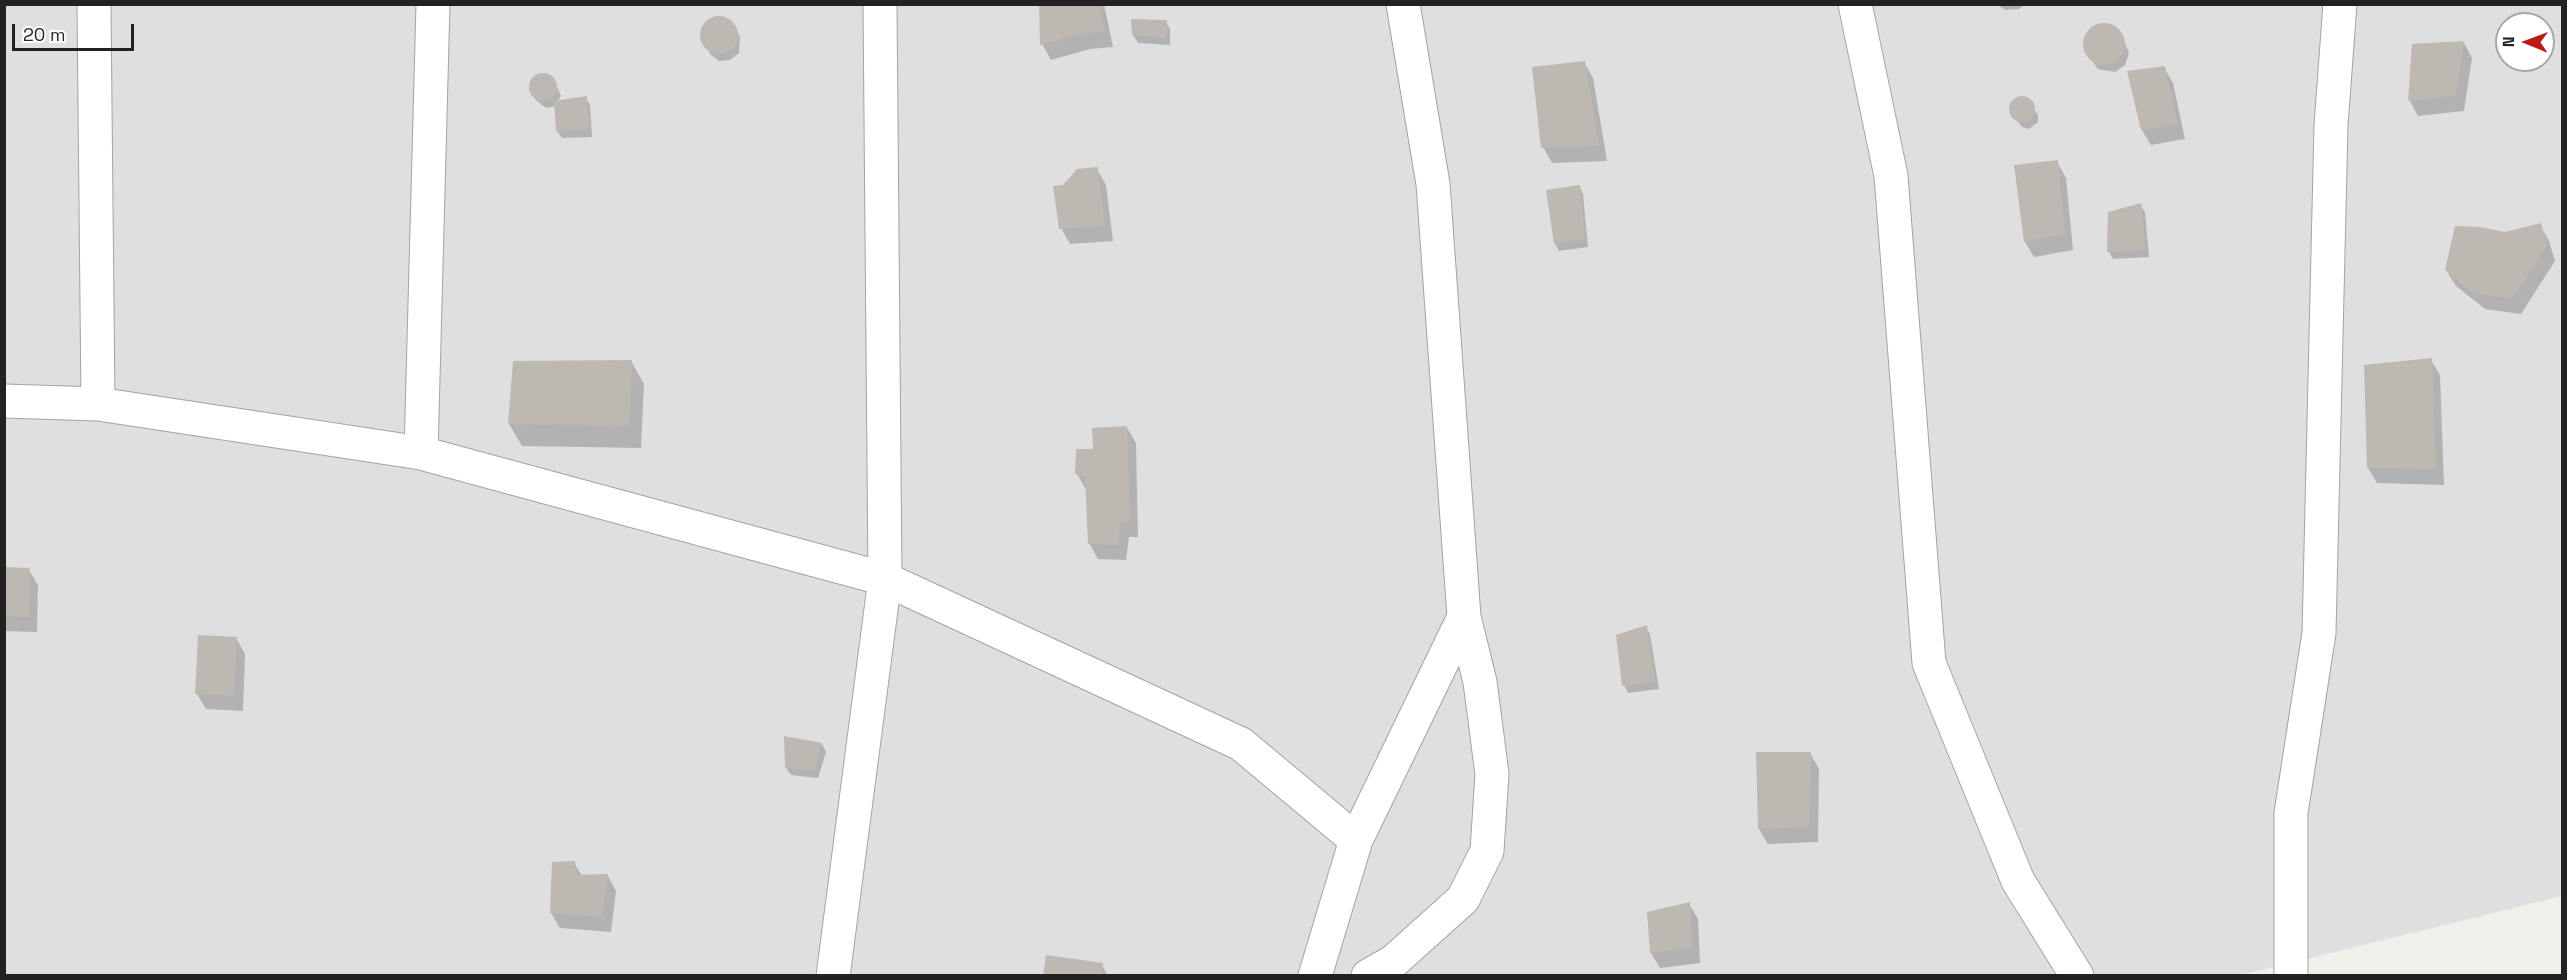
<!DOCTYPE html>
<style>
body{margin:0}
#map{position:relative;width:2567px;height:980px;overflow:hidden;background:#f1efea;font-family:"Space Grotesk",sans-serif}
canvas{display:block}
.frame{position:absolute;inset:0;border:6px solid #222;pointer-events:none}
.north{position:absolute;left:2495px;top:12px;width:60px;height:60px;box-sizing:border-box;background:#fff;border:2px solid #a7a7a7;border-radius:50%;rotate:271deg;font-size:16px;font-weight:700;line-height:24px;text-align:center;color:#222}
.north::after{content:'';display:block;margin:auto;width:21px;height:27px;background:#bc1b18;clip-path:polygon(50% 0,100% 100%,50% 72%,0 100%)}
.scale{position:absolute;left:12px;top:24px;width:122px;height:27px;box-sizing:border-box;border:3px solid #222;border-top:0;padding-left:8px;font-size:18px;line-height:21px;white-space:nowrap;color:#222;-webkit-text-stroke:4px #fff;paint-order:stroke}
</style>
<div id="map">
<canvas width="2567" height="980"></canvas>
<div class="frame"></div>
<div class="north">N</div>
<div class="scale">20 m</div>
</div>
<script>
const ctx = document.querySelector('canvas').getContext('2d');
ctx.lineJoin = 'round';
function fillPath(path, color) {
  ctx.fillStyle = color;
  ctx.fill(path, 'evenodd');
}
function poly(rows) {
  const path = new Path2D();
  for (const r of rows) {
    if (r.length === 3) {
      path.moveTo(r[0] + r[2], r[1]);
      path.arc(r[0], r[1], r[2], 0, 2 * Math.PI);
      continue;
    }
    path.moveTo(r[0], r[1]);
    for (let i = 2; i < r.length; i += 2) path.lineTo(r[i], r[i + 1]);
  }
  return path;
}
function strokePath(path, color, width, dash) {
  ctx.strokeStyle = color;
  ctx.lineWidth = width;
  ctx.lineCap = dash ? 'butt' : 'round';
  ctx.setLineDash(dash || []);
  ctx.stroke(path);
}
fillPath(poly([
 [5,5,2562,5,2562,896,2237,976,5,976],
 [2507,24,2543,24,2543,60,2507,60]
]), '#e0dfdf');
fillPath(poly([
 [1040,4,1104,4,1113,47,1090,49,1051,60,1042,44],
 [1997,4,2025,4,2019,9,2005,10],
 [722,17,727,19,740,36,739,53,730,60,719,61,710,54,702,34,705,23,710,20],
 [1166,22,1170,29,1170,45,1138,43,1133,35],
 [2108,25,2114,27,2123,39,2129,53,2125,65,2115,72,2098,69,2085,51,2086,37,2095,27],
 [2464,43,2472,58,2464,111,2418,116,2410,101],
 [1584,62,1593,78,1607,161,1552,163,1543,147],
 [2164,68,2173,83,2185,139,2151,145,2142,130],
 [539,75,547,75,554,80,561,96,557,102,586,98,590,105,592,137,562,138,557,131,556,106,546,108,536,100,532,92,533,80],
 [2019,98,2026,98,2038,115,2038,122,2029,129,2022,127,2012,114,2013,103],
 [2057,162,2066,178,2073,250,2034,257,2025,242],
 [1097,169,1106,185,1113,241,1070,244,1061,228,1064,187],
 [1579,186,1583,194,1588,247,1559,251,1555,243],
 [2140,205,2145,212,2149,257,2113,259,2109,252],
 [2540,225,2549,241,2555,261,2521,314,2485,309,2456,286,2446,270,2505,233],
 [2431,360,2440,375,2444,485,2377,483,2368,468],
 [631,361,644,384,641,448,522,446,509,424,515,363],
 [1127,428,1136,443,1138,537,1129,537,1126,560,1098,559,1089,543,1086,490,1077,474,1095,451],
 [4,569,29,570,38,585,37,632,4,631],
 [1646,627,1650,634,1659,689,1628,693,1624,685],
 [236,638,245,654,243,711,206,709,197,694],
 [822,744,826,752,818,778,791,775,786,768],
 [1810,753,1819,769,1818,842,1768,844,1759,829],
 [574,863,582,876,608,876,616,891,611,932,560,928,551,913],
 [1689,904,1698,919,1700,963,1660,968,1651,953],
 [1102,965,1108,976,1044,976]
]), '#0003');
fillPath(poly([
 [1039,4,1099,4,1105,32,1080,34,1040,45],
 [719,35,19],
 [1131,19,1167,20,1166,38,1132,35],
 [2104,44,21],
 [2464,41,2456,96,2408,101,2412,44],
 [1585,61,1599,146,1541,148,1532,67],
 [2165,66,2178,124,2141,130,2127,71],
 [543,87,14],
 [587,96,589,130,556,131,554,101],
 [2022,109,13],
 [2058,160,2065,234,2024,242,2014,165],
 [1098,167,1105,226,1059,229,1053,186,1063,185,1077,169],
 [1580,185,1585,239,1554,244,1546,190],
 [2141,203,2146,250,2107,252,2108,212],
 [2541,223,2547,245,2513,298,2475,294,2445,270,2455,226,2480,227,2505,232],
 [2432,358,2436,469,2367,468,2364,365],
 [632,360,629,426,508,424,513,361],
 [1127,426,1130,522,1121,522,1118,545,1088,544,1085,476,1075,474,1076,449,1093,449,1092,428],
 [4,567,30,568,29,617,4,616],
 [1647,625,1655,682,1622,686,1616,635],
 [198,635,237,637,234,696,195,694],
 [784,736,822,743,815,771,785,768],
 [1756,752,1811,752,1810,827,1758,829],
 [575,861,576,875,608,874,602,917,550,913,552,862],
 [1690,902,1692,948,1650,953,1647,912],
 [1046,955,1103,963,1101,976,1043,976]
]), '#beb8b3');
const street = poly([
 [94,4,98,404],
 [1855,4,1891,176,1929,663,2018,881,2077,976],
 [4,401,98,404,421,453,885,579,1241,744,1356,840],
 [421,453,433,4],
 [833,976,885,579,880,4],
 [1315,976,1356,840,1464,617,1433,184,1403,4],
 [1368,976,1394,961,1463,899,1487,851,1492,774,1480,682,1464,617],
 [2291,976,2291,813,2319,633,2331,125,2340,4]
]);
strokePath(street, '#a3a3a3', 35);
strokePath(street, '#fff', 33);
</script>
